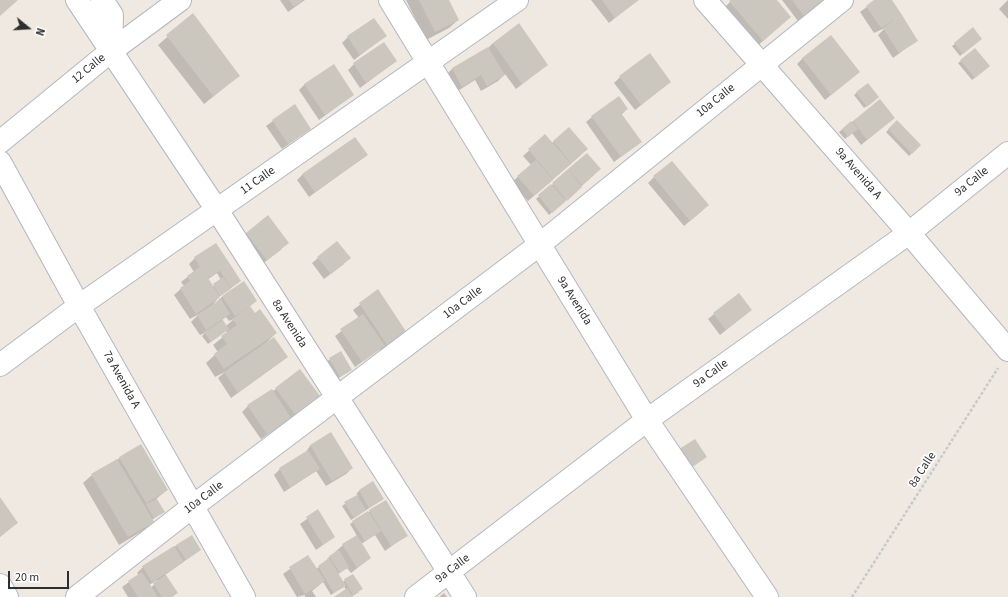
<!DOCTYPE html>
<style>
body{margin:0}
#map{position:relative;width:1008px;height:597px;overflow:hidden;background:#efe9e1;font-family:"Source Sans 3",sans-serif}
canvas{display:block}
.north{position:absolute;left:8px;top:8px;width:40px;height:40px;-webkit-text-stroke:3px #fff;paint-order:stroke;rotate:108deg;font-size:11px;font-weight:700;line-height:16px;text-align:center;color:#2e2e2e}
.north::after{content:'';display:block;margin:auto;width:14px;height:18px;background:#2e2e2e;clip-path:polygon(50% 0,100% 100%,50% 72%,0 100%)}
.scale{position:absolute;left:8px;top:571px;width:61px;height:18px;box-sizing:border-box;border:2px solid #2e2e2e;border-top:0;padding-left:5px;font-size:12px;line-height:14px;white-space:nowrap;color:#2e2e2e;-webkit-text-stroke:3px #fff;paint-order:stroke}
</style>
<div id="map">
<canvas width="1008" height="597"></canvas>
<div class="north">N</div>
<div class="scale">20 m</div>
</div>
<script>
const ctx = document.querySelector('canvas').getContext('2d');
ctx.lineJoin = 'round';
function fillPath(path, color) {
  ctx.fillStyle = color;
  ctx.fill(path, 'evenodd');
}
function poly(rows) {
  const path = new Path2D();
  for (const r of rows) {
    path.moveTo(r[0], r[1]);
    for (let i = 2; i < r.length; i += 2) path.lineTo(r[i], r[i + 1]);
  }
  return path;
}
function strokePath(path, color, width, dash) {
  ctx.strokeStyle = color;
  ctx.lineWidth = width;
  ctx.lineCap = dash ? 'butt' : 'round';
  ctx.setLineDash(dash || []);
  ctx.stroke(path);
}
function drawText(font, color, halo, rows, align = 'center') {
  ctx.font = font + ' "Source Sans 3",sans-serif';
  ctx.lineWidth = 3.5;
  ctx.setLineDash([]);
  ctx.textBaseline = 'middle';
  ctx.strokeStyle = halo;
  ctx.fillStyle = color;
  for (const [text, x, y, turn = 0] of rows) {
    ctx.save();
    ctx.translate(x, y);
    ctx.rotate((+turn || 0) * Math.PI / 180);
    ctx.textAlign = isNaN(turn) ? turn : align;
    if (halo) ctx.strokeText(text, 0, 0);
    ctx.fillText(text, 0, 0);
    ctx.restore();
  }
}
fillPath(poly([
 [280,0,305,0,288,12],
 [406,0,448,0,458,20,449,28,426,40],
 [591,0,637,0,609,23],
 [732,0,775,0,781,25,754,49,721,11],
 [782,0,826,0,798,21],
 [876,0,891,0,900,15,894,21,917,40,893,58,878,35,885,28,874,33,860,12],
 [1008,0,1008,19,999,9],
 [193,15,239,76,204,104,158,45],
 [385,36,354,60,342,43,348,37],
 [978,41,960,56,952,46,955,44],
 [493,43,547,65,516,89,505,74,498,81,481,91,475,80,456,92,446,75,452,69,488,48],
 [803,58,852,78,825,100,797,64],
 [396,61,360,88,348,70,354,64],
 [961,61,986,69,972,80,958,63],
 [620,77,670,82,635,110,614,83],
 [305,84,353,95,319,120,299,90],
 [867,84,875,100,864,108,854,95],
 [880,101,894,118,861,145,852,133,845,139,839,132],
 [295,105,310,129,282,149,266,126],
 [627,109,621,115,640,142,614,162,586,122,592,117],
 [897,121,920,145,909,156,886,132],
 [569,128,581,155,528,201,512,182,531,165,523,156,545,136,552,143],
 [587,154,594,175,549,215,536,199],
 [367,155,309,197,297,180,303,174],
 [654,177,702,211,684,226,648,183],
 [247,233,282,249,261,265,241,239],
 [195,258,228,264,223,269,240,281,219,297,211,307,224,295,256,301,249,307,255,314,276,333,267,342,287,357,231,398,218,378,225,372,215,377,206,363,218,352,213,345,228,333,226,331,208,344,202,336,205,333,200,335,191,322,199,314,190,319,174,295,184,286,181,282,194,272,189,264],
 [217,273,221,280,212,287,207,280],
 [226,317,229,321,234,319,226,326,222,320],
 [318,258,344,264,324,279,312,263],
 [378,291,408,336,384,355,380,349,355,367,335,336,359,318,353,310],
 [751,310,720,335,708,319,714,314],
 [341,352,351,370,337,379,326,362],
 [276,389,318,396,284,423,261,439,242,412,248,406],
 [331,433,352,468,346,474,326,486,316,471,284,492,274,475,280,469,305,453,310,446],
 [141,445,167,490,156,499,163,512,152,520,152,522,144,530,119,545,83,483,92,475],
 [373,483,380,501,351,520,342,506,358,495,356,494,359,491],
 [0,499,17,523,0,537],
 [318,511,334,537,316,550,300,524],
 [370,511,407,535,385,551,375,535,361,544,370,558,351,573,347,568,338,574,343,582,345,580,359,592,351,597,336,597,346,590,344,586,331,595,323,582,312,591,316,597,305,597,305,595,297,597,283,574,308,556,316,569,328,561,327,559,343,545,357,536,350,524],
 [177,545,200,550,165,575,176,593,172,597,128,597,122,587,139,575,137,573,143,567],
 [157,580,157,581,151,588,149,585],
 [444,593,447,597,439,597]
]), '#0003');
fillPath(poly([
 [0,0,18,0,0,16],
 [289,0,303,0,294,7],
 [419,0,449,0,459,20,435,32],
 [602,0,639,0,615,18],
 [731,0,777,0,791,17,763,41,729,1],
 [792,0,826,0,804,16],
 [874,0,892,0,902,15,881,28,866,6],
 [193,13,240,76,213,96,166,35],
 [902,15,918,41,899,53,883,28],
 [374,18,387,36,360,55,347,36],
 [519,23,548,65,522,84,493,43],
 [973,27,982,39,963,54,954,43],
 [831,35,860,72,831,95,802,58],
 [384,42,397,61,366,83,353,63],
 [488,47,505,75,487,86,481,75,462,87,452,68],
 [975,48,990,66,975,78,960,60],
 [650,53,671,82,641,105,619,76],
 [334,64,354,95,325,115,304,84],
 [868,83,879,97,867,107,856,92],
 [619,96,628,109,621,113,642,142,621,157,591,116],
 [880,99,895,118,867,140,853,121],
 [295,104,311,129,288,144,272,120],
 [897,120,921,145,912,154,888,129],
 [851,121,858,129,848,137,842,129],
 [569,127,588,149,571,163,553,141],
 [545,134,571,164,553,179,528,149],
 [355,137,368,155,315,192,302,174],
 [587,153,601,169,582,185,568,169],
 [536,160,553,180,534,196,517,176],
 [672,161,709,205,690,221,653,176],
 [568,169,582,187,567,201,552,183],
 [551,184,566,201,552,213,538,195],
 [268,215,289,243,267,260,246,233],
 [337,241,351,258,331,274,317,257],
 [216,243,230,264,208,278,220,297,196,314,180,288,190,281,187,276,200,267,194,257],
 [230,264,241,281,231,288,220,271],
 [223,277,231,289,220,296,213,284],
 [244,281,257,301,235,316,222,296],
 [378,289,409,336,390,349,359,303],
 [739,293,752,310,726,330,713,313],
 [221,299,230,314,206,330,197,315],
 [250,306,255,313,260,309,277,333,224,369,214,354,227,344,221,336,237,325,232,319],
 [363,314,385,346,362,362,340,329],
 [223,320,229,329,211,342,204,332],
 [274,337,288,357,238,393,224,372],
 [341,351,352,370,340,377,329,358],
 [300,369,320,396,295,414,275,388],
 [272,389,291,418,267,434,247,405],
 [331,432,353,468,332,481,310,445],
 [695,439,707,457,688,470,676,451],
 [141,444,168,490,146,503,119,457],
 [308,450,320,469,290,487,279,468],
 [117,459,154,522,128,537,91,474],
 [373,481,384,499,369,508,359,490],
 [357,495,366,510,354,518,344,502],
 [0,497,18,523,0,536],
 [157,499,165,512,154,518,146,504],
 [386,500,408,536,391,546,369,510],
 [318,509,335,537,323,545,306,517],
 [368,511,381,531,365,541,352,521],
 [192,535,201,550,186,560,176,545],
 [357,535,371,558,357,568,342,544],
 [174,546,184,562,152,582,142,566],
 [339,550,349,567,340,573,329,556],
 [308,555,325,581,305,594,289,567],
 [329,558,346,586,334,593,318,566],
 [142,572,158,597,138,597,128,581],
 [353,574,363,589,353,595,344,579],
 [166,575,178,593,172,597,162,597,153,583],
 [347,588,353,597,334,597]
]), '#cbc7bf');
const minor = poly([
 [77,0,217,210,465,597],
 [102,0,112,15,111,51],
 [390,0,647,420,767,597],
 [705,0,909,233,1008,350],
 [0,142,111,51,180,0],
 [0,162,79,306,244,597],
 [0,365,79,306,517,0],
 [0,585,7,597],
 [77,597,192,507,539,245,842,0],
 [416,597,647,420,909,233,1008,153]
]);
strokePath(minor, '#b4b7c1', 24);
strokePath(poly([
 [852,597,998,368]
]), '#c9c9c9', 2.5, [3, 2]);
strokePath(minor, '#fff', 22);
drawText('12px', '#2e2e2e', '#fff', [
 ["12 Calle",89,69,-39],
 ["10a Calle",716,101,-39],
 ["9a Avenida A",858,174,49],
 ["11 Calle",258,181,-35],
 ["9a Calle",972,182,-39],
 ["9a Avenida",574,301,58],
 ["10a Calle",463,303,-37],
 ["8a Avenida",289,324,57],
 ["9a Calle",711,374,-36],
 ["7a Avenida A",121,380,61],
 ["8a Calle",923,470,-57],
 ["10a Calle",204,498,-37],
 ["9a Calle",453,569,-37]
]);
</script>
